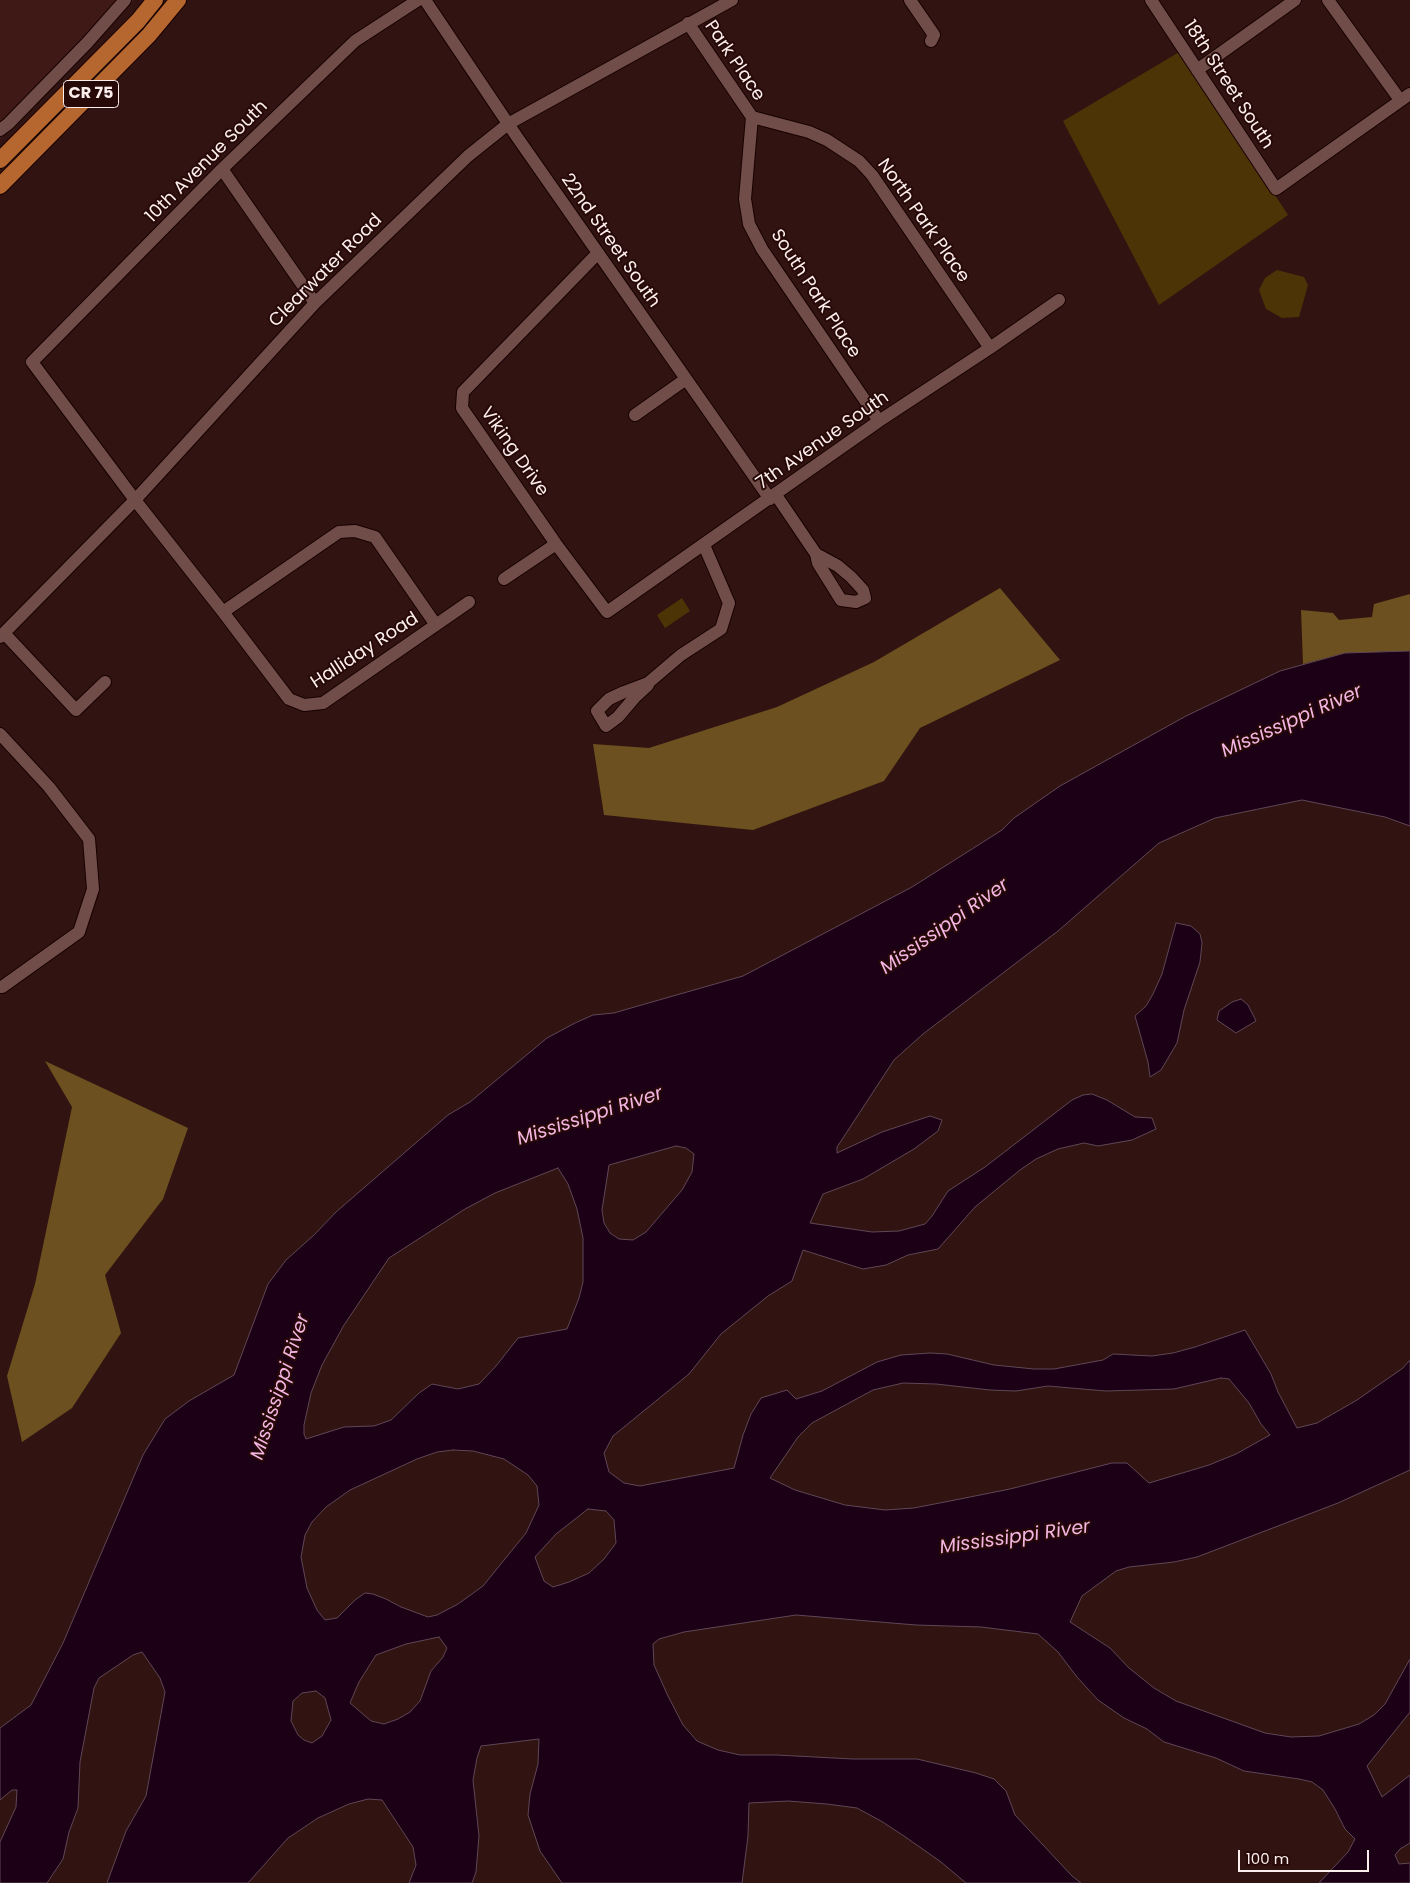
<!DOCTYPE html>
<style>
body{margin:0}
#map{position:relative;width:1410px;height:1883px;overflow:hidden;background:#311411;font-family:Poppins,sans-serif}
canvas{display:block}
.scale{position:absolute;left:1238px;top:1850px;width:131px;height:22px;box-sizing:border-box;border:2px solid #fceeed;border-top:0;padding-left:6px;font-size:15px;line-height:18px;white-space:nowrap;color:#fceeed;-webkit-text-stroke:4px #270a08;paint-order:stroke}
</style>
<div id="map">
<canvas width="1410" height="1883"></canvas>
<div class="scale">100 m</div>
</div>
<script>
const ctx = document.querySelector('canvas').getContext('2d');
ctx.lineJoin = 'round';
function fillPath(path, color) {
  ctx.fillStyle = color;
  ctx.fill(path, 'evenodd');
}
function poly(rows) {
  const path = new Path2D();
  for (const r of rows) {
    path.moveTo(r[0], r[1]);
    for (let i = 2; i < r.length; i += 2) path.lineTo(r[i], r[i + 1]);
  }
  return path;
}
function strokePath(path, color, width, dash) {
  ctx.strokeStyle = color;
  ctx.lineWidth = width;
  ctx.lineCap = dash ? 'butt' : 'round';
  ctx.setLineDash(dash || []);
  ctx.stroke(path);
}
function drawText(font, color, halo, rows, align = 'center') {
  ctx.font = font + ' Poppins,sans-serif';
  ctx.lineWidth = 4;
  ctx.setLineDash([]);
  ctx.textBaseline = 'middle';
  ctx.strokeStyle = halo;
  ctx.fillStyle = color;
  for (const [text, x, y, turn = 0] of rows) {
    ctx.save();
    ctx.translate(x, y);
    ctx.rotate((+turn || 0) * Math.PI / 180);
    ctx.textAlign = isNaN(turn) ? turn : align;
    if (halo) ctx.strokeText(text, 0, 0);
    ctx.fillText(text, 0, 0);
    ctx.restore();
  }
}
fillPath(poly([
 [0,0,134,0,106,32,0,139]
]), '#3e1916');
fillPath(poly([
 [1181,51,1288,215,1159,305,1063,121],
 [1277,270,1304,277,1308,285,1299,317,1282,318,1266,309,1259,290,1265,278],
 [682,598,690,611,665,628,657,615]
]), '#4c3406');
fillPath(poly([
 [1000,588,1060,660,920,728,884,781,753,830,604,815,593,744,649,748,777,707,874,662],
 [1410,594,1410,651,1345,653,1303,664,1301,610,1333,613,1339,620,1372,617,1374,604],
 [45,1061,188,1128,163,1199,105,1275,121,1333,72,1408,22,1442,7,1376,35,1284,72,1107]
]), '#6d501f');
const water = poly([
 [1410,651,1410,826,1385,817,1302,800,1215,818,1159,843,1058,931,923,1034,894,1060,843,1138,837,1147,837,1153,882,1132,930,1116,942,1120,938,1131,914,1149,863,1179,823,1194,810,1223,872,1232,899,1231,925,1224,932,1216,948,1191,985,1167,1072,1100,1083,1095,1092,1094,1107,1100,1135,1117,1152,1118,1156,1129,1132,1140,1098,1146,1084,1143,1058,1149,1036,1159,1020,1170,975,1207,938,1249,908,1255,886,1265,863,1269,803,1250,792,1281,768,1296,721,1334,689,1374,613,1436,604,1453,609,1472,624,1483,640,1486,734,1468,743,1435,751,1414,761,1398,787,1390,796,1399,822,1391,877,1362,901,1355,930,1353,947,1354,994,1365,1034,1369,1054,1369,1103,1360,1113,1354,1152,1356,1173,1353,1195,1347,1245,1330,1271,1374,1278,1392,1297,1428,1317,1423,1357,1400,1403,1368,1410,1360,1410,1470,1338,1503,1197,1557,1174,1562,1129,1567,1116,1571,1082,1596,1070,1622,1110,1648,1129,1668,1154,1688,1176,1701,1265,1733,1291,1737,1319,1736,1359,1724,1374,1715,1385,1704,1410,1659,1410,1712,1367,1766,1382,1797,1410,1775,1410,1843,1400,1849,1395,1855,1399,1864,1410,1863,1410,1883,1319,1883,1348,1852,1355,1839,1345,1829,1335,1809,1323,1790,1312,1782,1299,1779,1244,1771,1216,1758,1164,1742,1147,1729,1124,1718,1098,1700,1077,1677,1058,1652,1038,1634,981,1627,916,1625,796,1615,684,1632,659,1639,653,1644,654,1665,668,1696,683,1725,697,1741,718,1750,740,1755,776,1755,853,1759,917,1759,976,1773,994,1779,1006,1791,1015,1815,1072,1876,1081,1883,966,1883,941,1862,904,1836,881,1821,857,1808,827,1804,788,1801,749,1803,748,1836,742,1883,562,1883,540,1851,528,1815,530,1794,538,1764,539,1739,481,1746,477,1758,473,1780,479,1836,476,1872,472,1883,409,1883,416,1865,413,1847,382,1800,368,1799,349,1804,318,1818,288,1838,248,1883,107,1883,126,1831,146,1796,165,1692,160,1678,142,1652,133,1655,99,1678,94,1688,80,1762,78,1808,69,1832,63,1859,47,1883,0,1883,0,1842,16,1807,17,1790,12,1790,0,1800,0,1728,31,1705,63,1643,143,1455,165,1419,189,1401,234,1375,268,1284,286,1260,314,1235,336,1212,448,1115,470,1102,547,1038,575,1023,593,1015,614,1013,631,1008,743,976,912,887,1002,830,1014,818,1060,786,1186,716,1280,671,1345,653,1410,651],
 [676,1146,686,1148,694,1154,692,1172,682,1190,646,1232,633,1240,619,1239,610,1233,604,1223,602,1210,609,1165,676,1146],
 [558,1168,568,1184,577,1209,583,1238,583,1282,579,1298,567,1329,518,1338,496,1366,479,1384,458,1389,432,1384,419,1393,391,1420,374,1426,344,1427,306,1439,304,1434,304,1425,311,1393,322,1365,344,1325,389,1258,465,1209,495,1193,558,1168],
 [1221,1378,1229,1379,1249,1403,1261,1424,1270,1435,1236,1454,1209,1465,1149,1483,1127,1463,1112,1463,1010,1489,955,1500,914,1508,885,1510,845,1505,795,1490,770,1478,798,1437,812,1423,873,1390,903,1383,936,1384,990,1390,1016,1391,1048,1386,1106,1391,1174,1389,1221,1378],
 [453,1450,473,1451,504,1459,528,1475,537,1486,539,1505,526,1533,483,1586,458,1604,437,1615,428,1617,401,1607,386,1599,373,1594,365,1593,355,1600,337,1618,325,1620,317,1610,307,1588,301,1557,305,1535,312,1522,326,1507,350,1490,417,1459,437,1452,453,1450],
 [588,1509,606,1511,614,1520,616,1543,604,1559,589,1573,569,1582,553,1587,544,1581,535,1557,556,1534,588,1509],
 [439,1637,447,1648,443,1657,431,1671,420,1701,410,1712,398,1719,384,1724,371,1721,350,1703,359,1682,376,1655,406,1644,439,1637],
 [316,1691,325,1698,331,1720,322,1736,312,1743,304,1740,298,1735,291,1721,293,1701,302,1693,316,1691],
 [1176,923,1191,926,1200,934,1202,943,1200,962,1184,1010,1177,1043,1161,1070,1150,1077,1148,1062,1135,1016,1146,1006,1153,994,1162,974,1176,923],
 [1241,999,1248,1005,1256,1021,1236,1033,1217,1020,1219,1011,1232,1002,1241,999]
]);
fillPath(water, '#1c0016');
strokePath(water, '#5f4756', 1);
const minor = poly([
 [418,0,355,41,222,169,32,362,135,500,223,612,289,699,304,705,323,703,469,602],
 [425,0,517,137,770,499],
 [910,0,934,35,931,41],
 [1151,0,1276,189,1410,94],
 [1328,0,1400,100],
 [688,23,752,117],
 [1197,70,1295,0],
 [752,117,809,132,827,140,859,161,872,175,990,348],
 [752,117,745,199,749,224,762,249,879,421],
 [0,130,8,124,87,43,125,0],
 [222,169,315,303],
 [598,253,463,392,462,408,556,544,607,612,879,421,990,348,1059,300],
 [635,415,686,379],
 [776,495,816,554,818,563,841,600,856,602,865,598,863,590,851,577,838,566,816,554],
 [504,579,556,544],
 [223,612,339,532,355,531,375,537,436,625],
 [4,633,76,710,105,682],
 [0,637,135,500,315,303,468,156,508,124,732,0],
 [648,683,648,685,635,697,618,717,606,726,597,711,609,699,624,692,648,683,681,655,721,629,729,603,704,545],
 [0,734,49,787,89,839,93,889,79,932,2,987,0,987]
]);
const major = poly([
 [0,160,138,21,155,0],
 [0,186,149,35,178,0]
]);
strokePath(minor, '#170101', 14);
strokePath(major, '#170101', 18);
strokePath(minor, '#714d49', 12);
strokePath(major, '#b6662f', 16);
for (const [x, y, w] of [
 [91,94,55]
]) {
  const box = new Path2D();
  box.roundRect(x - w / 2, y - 13.5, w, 27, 4);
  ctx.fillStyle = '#270a08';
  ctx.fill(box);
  strokePath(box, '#fceeed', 1);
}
drawText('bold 16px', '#fceeed', null, [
 ["CR 75",91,94]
]);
drawText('18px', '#fceeed', '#270a08', [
 ["Park Place",734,61,56],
 ["18th Street South",1228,85,57],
 ["10th Avenue South",207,162,-45],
 ["North Park Place",923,221,55],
 ["22nd Street South",610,241,55],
 ["Clearwater Road",326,271,-45],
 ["South Park Place",815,294,57],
 ["7th Avenue South",823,441,-35],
 ["Viking Drive",514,452,55],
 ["Halliday Road",365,651,-33]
]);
drawText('italic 19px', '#f4b5e3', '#270a08', [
 ["Mississippi River",1292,722,-24],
 ["Mississippi River",945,927,-35],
 ["Mississippi River",590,1117,-18],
 ["Mississippi River",281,1387,-72],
 ["Mississippi River",1015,1538,-8]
]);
</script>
